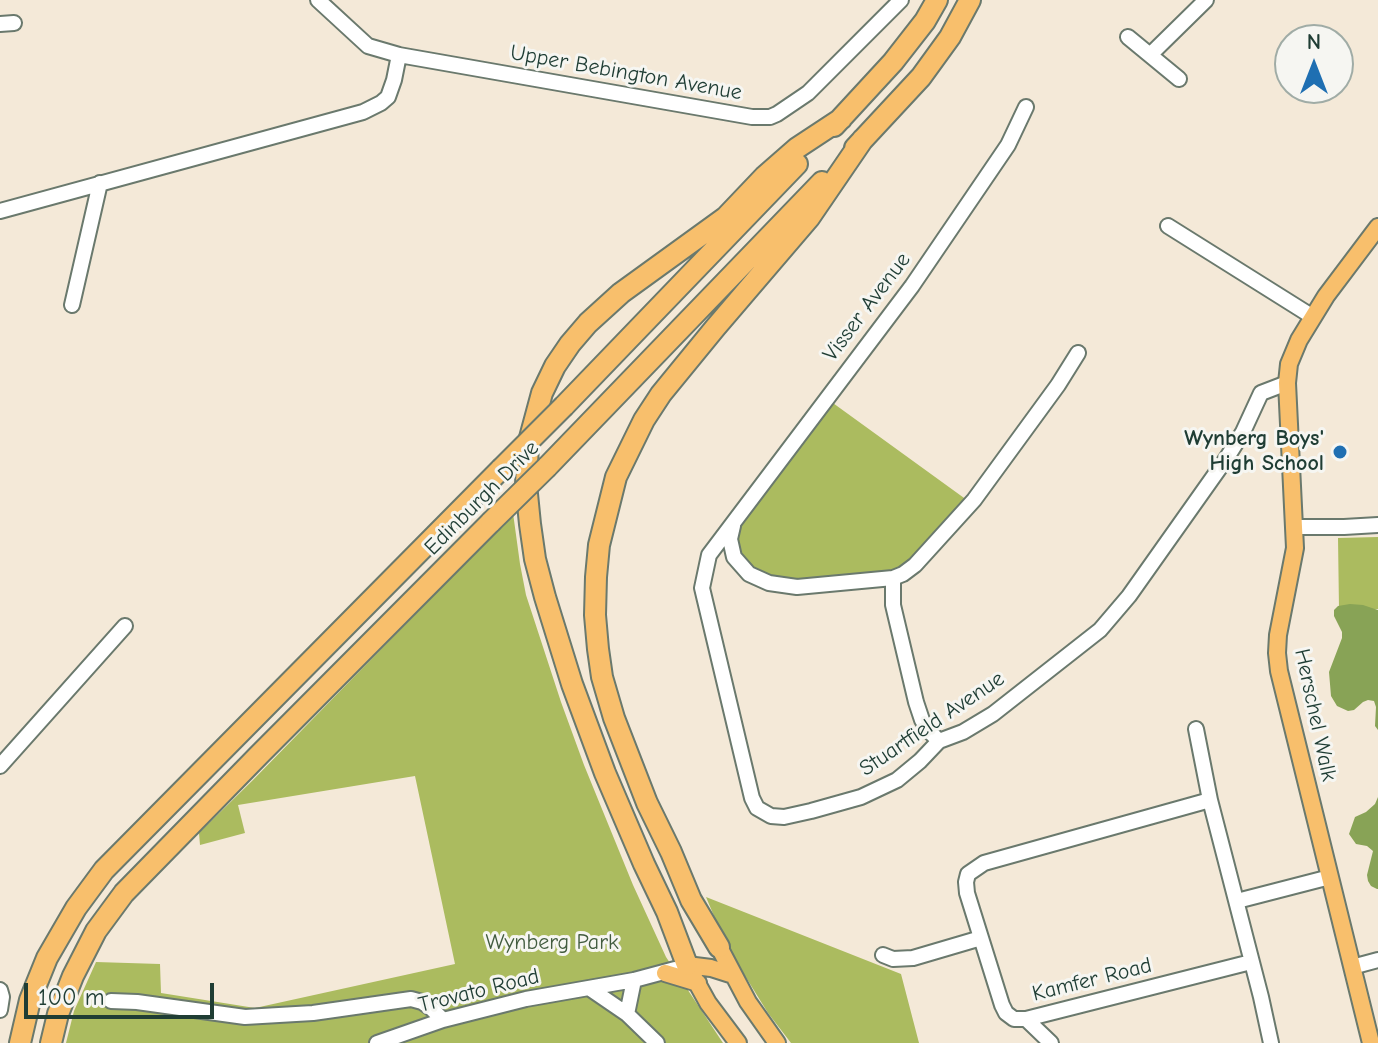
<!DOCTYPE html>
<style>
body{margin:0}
#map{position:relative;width:1378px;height:1043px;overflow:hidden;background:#f4e9d8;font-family:"Comic Neue",sans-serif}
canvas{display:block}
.north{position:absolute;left:1274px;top:24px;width:80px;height:80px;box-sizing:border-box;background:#f6f6f2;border:2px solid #a0aca6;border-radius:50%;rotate:0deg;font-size:22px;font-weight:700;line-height:32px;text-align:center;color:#1f3d34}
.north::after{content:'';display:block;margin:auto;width:28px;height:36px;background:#1f6fb2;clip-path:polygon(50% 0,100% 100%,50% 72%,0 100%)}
.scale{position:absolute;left:24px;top:983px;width:190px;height:36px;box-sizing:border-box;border:4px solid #1f3d34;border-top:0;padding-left:10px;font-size:24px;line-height:28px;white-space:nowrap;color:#1f3d34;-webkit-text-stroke:6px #f6f6f2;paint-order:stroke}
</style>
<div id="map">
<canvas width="1378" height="1043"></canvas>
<div class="north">N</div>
<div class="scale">100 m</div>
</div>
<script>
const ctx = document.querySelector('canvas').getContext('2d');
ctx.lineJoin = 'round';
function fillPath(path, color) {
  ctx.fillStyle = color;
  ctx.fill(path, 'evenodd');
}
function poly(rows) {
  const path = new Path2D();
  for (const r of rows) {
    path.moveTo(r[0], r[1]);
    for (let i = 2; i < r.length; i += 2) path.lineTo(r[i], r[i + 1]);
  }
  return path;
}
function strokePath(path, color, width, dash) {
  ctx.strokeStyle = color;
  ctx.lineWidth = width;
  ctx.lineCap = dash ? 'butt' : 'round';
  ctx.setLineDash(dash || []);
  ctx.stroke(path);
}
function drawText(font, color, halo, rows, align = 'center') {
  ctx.font = font + ' "Comic Neue",sans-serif';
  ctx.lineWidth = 6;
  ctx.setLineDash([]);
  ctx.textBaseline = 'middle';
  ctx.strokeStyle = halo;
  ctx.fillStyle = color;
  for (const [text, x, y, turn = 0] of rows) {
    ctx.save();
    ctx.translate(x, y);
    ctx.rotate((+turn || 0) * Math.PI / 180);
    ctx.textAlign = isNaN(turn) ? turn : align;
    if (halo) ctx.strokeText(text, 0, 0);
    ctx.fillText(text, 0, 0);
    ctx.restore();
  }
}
fillPath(poly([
 [826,398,971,503,913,570,777,584,739,563,734,525],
 [513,513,520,564,526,595,561,702,584,765,633,885,666,957,723,1043,66,1043,74,1011,96,962,160,964,161,993,255,1008,455,964,415,776,238,805,245,833,200,845,199,833,253,780,445,584,442,581],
 [1378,537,1378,609,1339,609,1338,538],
 [706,897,901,974,919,1043,791,1043,768,1013,742,971,722,935]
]), '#abbb5f');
fillPath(poly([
 [1350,604,1363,605,1378,610,1378,730,1375,726,1376,707,1374,701,1368,700,1363,702,1354,710,1348,711,1337,706,1331,696,1329,672,1342,638,1342,632,1334,616,1334,610,1338,606],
 [1378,797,1378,889,1377,889,1371,886,1368,881,1367,875,1373,851,1367,846,1356,844,1349,834,1355,817,1366,812,1375,804]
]), '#88a356');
const minor = poly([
 [318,0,368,46,399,55,752,117,770,117,777,114,808,93,901,0],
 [0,24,14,23],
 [1128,37,1179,79],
 [1151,54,1206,0],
 [1026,107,1008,145,912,286,709,555,702,588,752,798,757,808,771,816,784,817,811,811,861,797,897,780,920,761,939,741,963,732,993,714,1100,630,1129,596,1226,459,1243,432,1261,393,1287,383],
 [0,211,363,112,381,103,388,97,394,80,399,55],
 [1168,226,1313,317],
 [72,305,100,183],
 [733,526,730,539,734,557,749,574,769,583,797,587,893,578],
 [1295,527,1344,527,1378,525],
 [1196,729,1210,800,1261,997,1271,1043],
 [939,741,929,731,922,720,916,702,893,605,893,578,903,574,915,565,974,500,1058,385,1078,353],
 [0,766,125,626],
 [1210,800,984,863,968,874,966,882,967,893,1002,1005,1006,1013,1014,1019,1026,1019,1251,962],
 [1237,901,1330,877],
 [883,955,893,959,913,958,981,938],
 [1352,967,1378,960],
 [589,988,627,1014,657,1043],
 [0,990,2,997,0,1010],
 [111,1001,137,1002,245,1017,313,1013,411,999,422,1002,432,1009,443,1020],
 [627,1014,634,980],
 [1026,1019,1051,1043],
 [377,1043,443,1020,526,999,634,980,675,969]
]);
const major = poly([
 [719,947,748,1002,777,1043],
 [687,965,708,1003,738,1043],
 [687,965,711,968,733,975],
 [665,973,698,983],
 [1371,1043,1279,671,1277,653,1278,635,1295,548,1287,383,1289,364,1299,340,1326,296,1378,227]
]);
const highway = poly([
 [834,126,893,62,925,21,937,0],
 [855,148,921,77,950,37,970,0],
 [564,406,797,164],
 [547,467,822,182],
 [719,947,691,900,671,852,647,803,614,718,602,677,598,649,595,615,596,577,599,545,616,477,644,420,661,394,715,328,809,218,863,139],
 [687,965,667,912,644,864,605,773,572,684,545,597,535,559,530,524,526,484,528,445,542,393,555,366,570,344,588,323,621,293,726,217,765,176,797,148,841,119],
 [20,1043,30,1000,47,958,76,908,104,870,501,469],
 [51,1043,58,1014,73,976,96,931,124,893,259,755,491,522]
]);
strokePath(minor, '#6a796d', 18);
strokePath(major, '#6a796d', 20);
strokePath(highway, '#6a796d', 24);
strokePath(minor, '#fff', 14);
strokePath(major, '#f8bf6c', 16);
strokePath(highway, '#f8bf6c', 20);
const highwayBridge = poly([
 [501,469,564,406],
 [491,522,547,467]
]);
strokePath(highwayBridge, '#6a796d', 24, []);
strokePath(highwayBridge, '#f8bf6c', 20);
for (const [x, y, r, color] of [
 [1340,452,8,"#1f6fb2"]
]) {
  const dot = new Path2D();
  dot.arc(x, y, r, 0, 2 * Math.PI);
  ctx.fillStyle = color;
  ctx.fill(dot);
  strokePath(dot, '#f6f6f2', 3);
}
drawText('22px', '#1f3d34', '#f6f6f2', [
 ["Upper Bebington Avenue",626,73,10],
 ["Visser Avenue",867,307,-53],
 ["Edinburgh Drive",482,498,-45],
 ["Herschel Walk",1315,715,78],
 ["Stuartfield Avenue",932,724,-34],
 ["Kamfer Road",1092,980,-14],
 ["Trovato Road",479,991,-14]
]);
drawText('bold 22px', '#1f3d34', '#f6f6f2', [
 ["Wynberg Boys'",1324,439],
 ["High School",1324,464]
], 'right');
drawText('22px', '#425c3f', '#f6f6f2', [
 ["Wynberg Park",552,943]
]);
</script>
